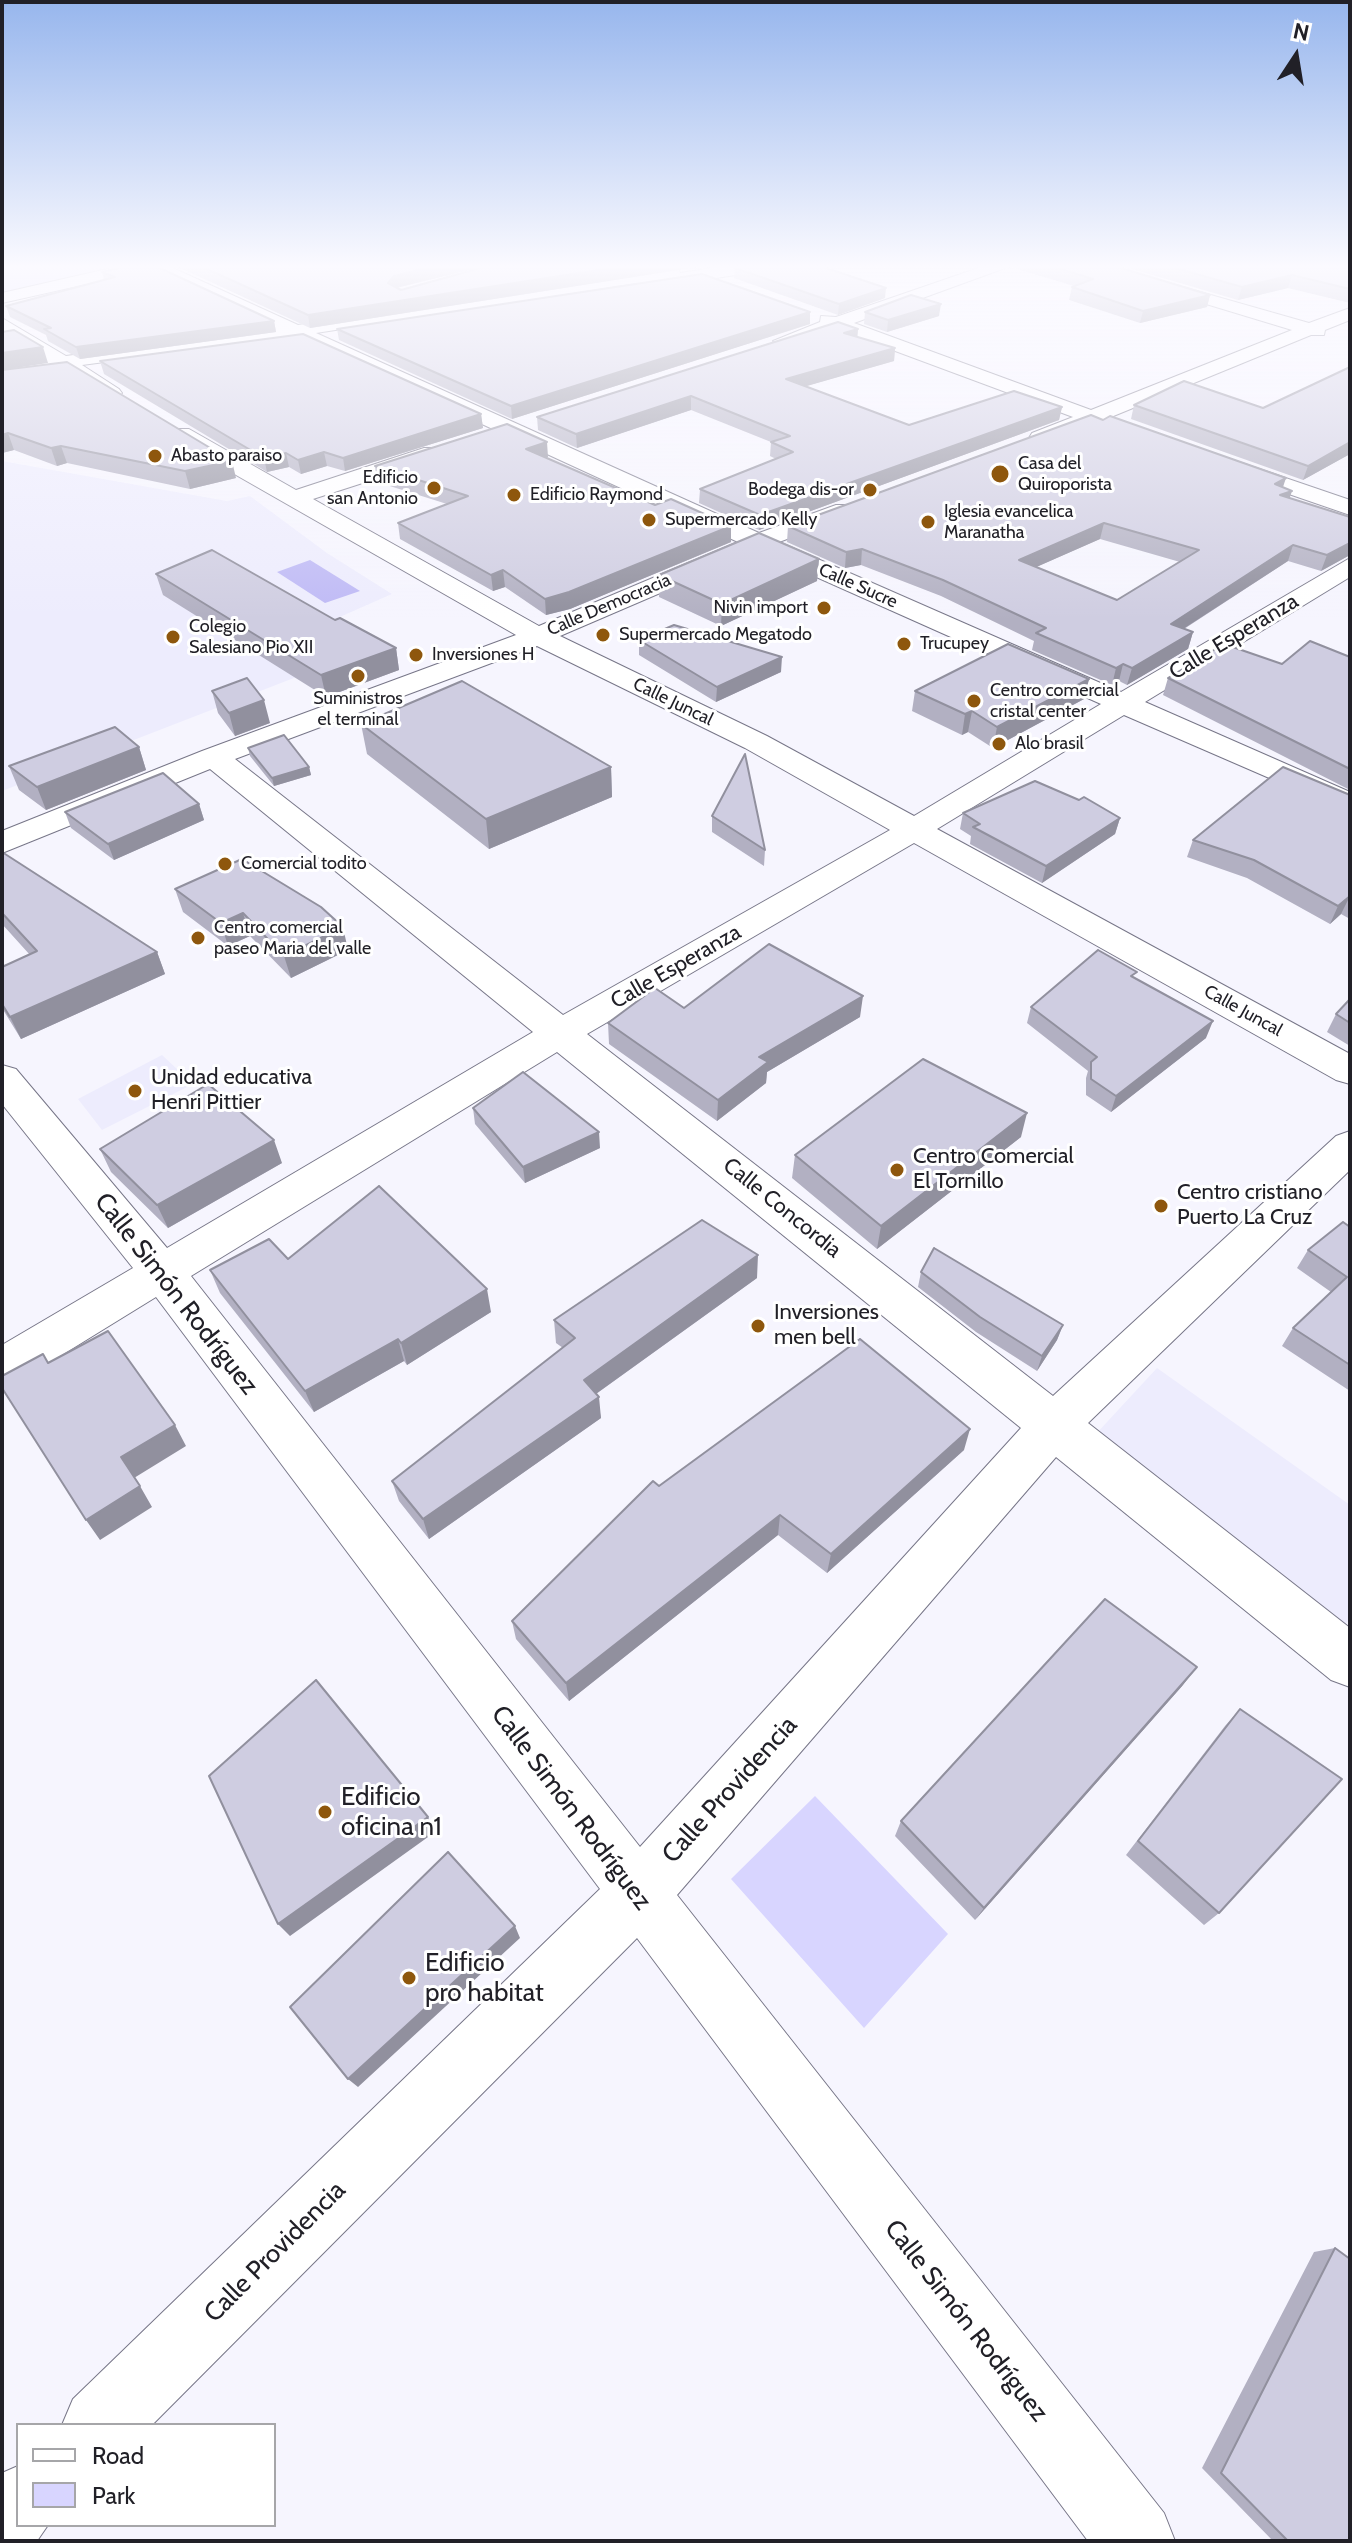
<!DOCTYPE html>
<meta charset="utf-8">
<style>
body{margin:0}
#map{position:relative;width:1352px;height:2543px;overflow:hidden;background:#f6f5fe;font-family:Cabin,sans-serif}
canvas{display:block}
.frame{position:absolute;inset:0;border:4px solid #212027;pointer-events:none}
.legend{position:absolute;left:16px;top:2423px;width:260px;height:104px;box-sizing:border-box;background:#fff;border:2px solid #a6a6a9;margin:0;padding:10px 14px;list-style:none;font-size:24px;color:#212027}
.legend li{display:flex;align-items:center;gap:16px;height:40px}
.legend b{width:40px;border:2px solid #a6a6a9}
.north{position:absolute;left:1256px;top:16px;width:80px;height:80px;-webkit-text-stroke:6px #fff;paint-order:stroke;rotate:12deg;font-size:22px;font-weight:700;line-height:32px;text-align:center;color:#212027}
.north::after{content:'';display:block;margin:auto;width:28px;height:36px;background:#212027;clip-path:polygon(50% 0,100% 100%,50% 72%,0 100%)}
</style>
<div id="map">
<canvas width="1352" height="2543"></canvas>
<div class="frame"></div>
<ul class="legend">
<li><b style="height:10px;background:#fff"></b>Road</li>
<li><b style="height:22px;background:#d8d5ff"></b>Park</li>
</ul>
<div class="north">N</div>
</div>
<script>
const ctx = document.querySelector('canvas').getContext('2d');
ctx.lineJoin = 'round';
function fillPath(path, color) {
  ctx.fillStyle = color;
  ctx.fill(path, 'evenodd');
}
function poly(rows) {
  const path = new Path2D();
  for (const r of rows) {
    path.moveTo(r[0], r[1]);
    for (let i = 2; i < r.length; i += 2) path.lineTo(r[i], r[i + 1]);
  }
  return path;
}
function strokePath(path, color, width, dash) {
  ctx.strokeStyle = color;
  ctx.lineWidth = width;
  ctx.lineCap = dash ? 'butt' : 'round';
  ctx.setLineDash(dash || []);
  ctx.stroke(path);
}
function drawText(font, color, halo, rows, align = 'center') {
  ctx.font = font + ' Cabin,sans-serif';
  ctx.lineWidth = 6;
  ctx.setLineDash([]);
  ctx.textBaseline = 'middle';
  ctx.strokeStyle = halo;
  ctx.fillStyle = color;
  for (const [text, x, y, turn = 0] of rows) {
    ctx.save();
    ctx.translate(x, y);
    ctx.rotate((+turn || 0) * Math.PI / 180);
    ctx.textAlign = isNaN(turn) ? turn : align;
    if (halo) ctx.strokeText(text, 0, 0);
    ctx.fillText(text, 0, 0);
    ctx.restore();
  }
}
fillPath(poly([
 [2,461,227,501,250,496,327,553,392,594,326,623,361,652,2,791],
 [162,1055,193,1084,102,1130,78,1099],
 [1157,1368,1350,1505,1350,1618,1342,1629,1095,1435]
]), '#edecfd');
fillPath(poly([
 [2,264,143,264,2,297],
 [815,1796,948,1934,864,2028,731,1879]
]), '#d8d5ff');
fillPath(poly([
 [310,560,360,591,325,603,277,572]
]), '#beb9f5');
const minor = poly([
 [129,264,164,264,298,325,672,267,678,268,680,273,738,264,782,264,774,269,645,289,639,288,637,283,316,333,759,533,836,505,852,505,856,510,852,515,779,542,1121,692,1350,558,1350,577,1145,702,1350,792,1350,813,1124,715,937,829,1350,1054,1350,1084,1336,1080,914,843,587,1034,1053,1396,1336,1136,1350,1131,1350,1170,1088,1423,1350,1628,1350,1687,1331,1680,1056,1457,677,1895,1164,2513,1175,2541,1088,2541,637,1938,152,2425,62,2425,73,2399,600,1889,156,1297,18,1382,2,1387,2,1345,133,1268,2,1104,2,1065,16,1069,167,1248,533,1032,210,769,2,853,2,831,202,751,516,635,173,439,170,434,173,429,189,429,296,490,424,448,440,448,443,453,440,458,313,499,539,626,738,542,293,337,82,365,119,389,122,393,119,397,112,399,59,368,2,376,2,364,44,359,2,332,2,318,66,356,274,328,149,270,2,303,2,293,129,264],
 [758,551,1101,704,914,816,767,736,560,636,758,551],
 [537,646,745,748,890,830,563,1015,235,759,537,646],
 [557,1052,1021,1428,640,1847,191,1276,557,1052],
 [990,264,1016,264,854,323,1091,410,1292,330,1074,264,1102,264,1309,323,1350,308,1350,320,1325,330,1324,335,1311,335,1111,417,1116,422,1113,427,1092,425,1040,445,1029,438,1032,433,1073,417,836,329,783,347,773,341,820,322,821,316,836,317,990,264],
 [1227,458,1350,500,1350,515,1219,470,1216,465,1227,458],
 [18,2466,18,2525,48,2525,37,2541,2,2541,2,2473,18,2466]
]);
strokePath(minor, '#777688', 2);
fillPath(minor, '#fff');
fillPath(poly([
 [172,264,493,264,397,288,401,290,495,264,716,264,310,328],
 [1015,264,1108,264,1210,295,1207,307,1140,323,1069,300,1072,287,1074,286,1014,268],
 [1115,264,1350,264,1350,303,1288,288,1238,300],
 [735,268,885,298,838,315,734,278],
 [102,272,274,321,276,332,80,359,48,341,46,335,10,317,6,306,104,280],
 [865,312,939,316,887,332,864,324],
 [810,324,512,419,339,340,337,329],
 [858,329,857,337,895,348,894,361,806,386,909,425,1062,407,1059,420,759,530,699,503,700,489,776,459,770,456,771,442,691,410,577,448,538,430,537,417],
 [100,361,481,414,483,428,345,471,327,466,301,474,289,467,267,472,104,374],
 [1350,367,1350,454,1303,480,1131,419,1134,405,1263,408],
 [2,370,236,478,190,489,67,463,57,466,14,450,2,453],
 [548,457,547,458,731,542,570,609,546,615,505,587,493,591,400,539,398,523,447,504,377,482,375,466],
 [1283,487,1289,498,1350,517,1350,555,1321,571,1288,561,1184,629,1193,632,1188,649,1127,685,1119,681,1112,685,1032,650,1034,641,941,596,861,565,845,568,787,542,788,526],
 [1100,539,1180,562,1117,600,1036,567],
 [819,559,817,581,721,626,659,597,659,575],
 [156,574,396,648,399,670,326,697,163,595],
 [639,640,781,672,716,702,639,655],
 [1350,657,1350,790,1163,695,1168,678],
 [1089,679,1084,699,993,748,968,732,962,735,912,711,915,691],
 [212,691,270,723,235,736,218,713],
 [361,724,611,767,612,797,489,849,367,754],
 [139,747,146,770,46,810,19,790,9,766],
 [248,748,309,767,311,775,274,786,250,756],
 [1350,795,1350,919,1341,914,1330,924,1247,878,1187,857,1193,840],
 [1079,800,1120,818,1115,834,1042,883,970,844,971,836,960,829,963,813],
 [199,804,204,820,114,860,71,828,65,812],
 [712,816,765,850,764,866,712,832],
 [2,852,157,952,165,974,21,1039,2,1008,2,967,30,955,2,924],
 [175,889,348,950,291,978,250,936,228,946,183,912],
 [1135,978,1206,1038,1111,1112,1086,1095,1086,1078,1088,1071,1027,1023,1031,1007],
 [1350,999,1350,1046,1327,1032,1336,1014],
 [684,1008,860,1017,767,1072,766,1083,717,1121,609,1044,608,1023],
 [473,1108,600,1148,525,1183,475,1124],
 [1021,1137,877,1249,792,1178,795,1155],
 [100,1149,282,1163,168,1228,111,1172],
 [1350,1227,1350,1391,1282,1346,1293,1328,1331,1292,1297,1268,1308,1250],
 [288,1259,491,1312,407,1365,404,1361,314,1412,220,1293,210,1270],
 [921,1272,1063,1325,1057,1340,1037,1371,976,1332,918,1287],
 [757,1278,596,1394,601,1418,429,1539,399,1501,392,1481,563,1348,556,1343,554,1320],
 [964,1450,827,1573,778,1535,569,1701,516,1639,512,1621,659,1486],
 [1183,1685,975,1920,895,1836,901,1821],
 [1240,1709,1219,1913,1204,1925,1126,1855,1225,1726],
 [1335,2248,1350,2541,1273,2541,1202,2468,1314,2252]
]), '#b2b0c2');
fillPath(poly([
 [441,264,493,264,395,288,388,283,394,276],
 [637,264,716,264,310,328,308,315],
 [1292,275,1288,288,1238,300,1242,287],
 [886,288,885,298,838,315,839,304],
 [1210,295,1207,307,1140,323,1143,311],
 [941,304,939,316,887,332,888,320],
 [810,312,810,324,512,419,511,406],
 [274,321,276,332,80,359,76,347],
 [858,329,857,341,844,333],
 [43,347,48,363,2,370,2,353],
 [895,348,894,361,786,392,786,379],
 [691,396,691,410,577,448,576,434],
 [1062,407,1059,420,759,530,760,515],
 [481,414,483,428,345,471,343,458],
 [8,433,14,450,2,453,2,435],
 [547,442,548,457,528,464,526,449],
 [1350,442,1350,454,1303,480,1308,466],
 [61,446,67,463,57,466,51,448],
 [324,452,327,466,301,474,298,460],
 [286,453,289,467,267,472,264,458],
 [232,461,236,478,190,489,185,471],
 [1286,478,1281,493,1275,484],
 [1292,491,1287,506,1280,495],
 [1104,523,1100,539,1016,576,1019,560],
 [731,526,731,542,570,609,546,615,545,599],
 [1350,543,1350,555,1321,571,1327,555],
 [1293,545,1288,561,1166,640,1171,624],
 [862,549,861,565,845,568,846,552],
 [819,559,817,581,721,626,722,604],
 [503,570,505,587,493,591,491,575],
 [1193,632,1188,649,1127,685,1132,668],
 [396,648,399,670,326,697,321,675],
 [782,657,781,672,716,702,717,687],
 [1123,664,1119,681,1112,685,1116,668],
 [1089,679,1084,699,993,748,997,727],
 [264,700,270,723,235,736,229,713],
 [972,711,968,732,962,735,965,714],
 [139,747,146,770,46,810,37,787],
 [309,767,311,775,274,786,272,778],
 [611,767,612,797,489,849,486,819],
 [199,804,204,820,114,860,108,844],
 [1120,818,1115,834,1042,883,1046,866],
 [1350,896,1341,914,1330,924,1338,906],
 [243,913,250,936,228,946,221,923],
 [343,927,348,950,291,978,284,956],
 [157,952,165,974,21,1039,10,1017],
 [863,996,860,1017,767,1072,766,1083,717,1121,718,1100,759,1057],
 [1213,1021,1206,1038,1111,1112,1116,1096],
 [1027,1113,1021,1137,877,1249,881,1226],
 [599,1132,600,1148,525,1183,523,1167],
 [274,1140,282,1163,168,1228,157,1205],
 [758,1255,757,1278,586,1401,584,1380],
 [487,1289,491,1312,407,1365,401,1343],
 [1063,1325,1057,1340,1037,1371,1042,1356],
 [398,1339,404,1361,314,1412,305,1391],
 [599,1397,601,1418,429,1539,423,1519],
 [175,1425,186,1446,134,1478,121,1457],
 [970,1429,964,1450,827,1573,831,1554],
 [140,1486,152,1507,100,1540,86,1520],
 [780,1515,778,1535,569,1701,566,1683],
 [1197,1667,1183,1685,975,1920,984,1908],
 [428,1817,435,1832,290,1936,278,1924],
 [515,1926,520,1938,358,2087,348,2079]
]), '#91909e');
const building = poly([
 [135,264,151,264,274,321,76,347,44,329,51,328,6,306,115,277,102,272,135,264],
 [196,264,441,264,394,276,388,283,401,290,495,264,637,264,308,315,196,264],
 [758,264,814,264,886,288,839,304,735,268,758,264],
 [1045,264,1108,264,1210,295,1143,311,1072,287,1093,279,1045,264],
 [1161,264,1350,264,1350,289,1292,275,1242,287,1161,264],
 [702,274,810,312,511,406,337,329,702,274],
 [911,295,941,304,888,320,865,312,911,295],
 [838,322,858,329,844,333,895,348,786,379,909,425,1014,391,1062,407,760,515,700,489,793,452,771,442,790,436,691,396,576,434,537,417,838,322],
 [14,330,43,347,2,353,2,332,14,330],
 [303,334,481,414,343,458,324,452,298,460,286,453,264,458,100,361,303,334],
 [67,362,232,461,185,471,61,446,51,448,8,433,2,435,2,370,67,362],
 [1350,367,1350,442,1308,466,1134,405,1184,381,1263,408,1350,367],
 [1091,415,1103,420,1110,416,1286,478,1275,484,1292,491,1280,495,1350,517,1350,543,1327,555,1293,545,1171,624,1193,632,1132,668,1123,664,1116,668,1036,633,1046,628,943,580,862,549,846,552,788,526,1091,415],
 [1104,523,1199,550,1117,600,1019,560,1104,523],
 [507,424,547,442,526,449,655,505,671,499,731,526,569,592,545,599,503,570,491,575,398,523,468,496,375,466,507,424],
 [759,533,819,559,722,604,659,575,759,533],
 [212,550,335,620,340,618,396,648,321,675,156,574,212,550],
 [674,625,782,657,717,687,639,640,674,625],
 [1310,641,1350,657,1350,769,1168,678,1224,644,1282,664,1310,641],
 [1008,644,1089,679,997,727,972,711,965,714,915,691,1008,644],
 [247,678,264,700,229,713,212,691,247,678],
 [462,681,611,767,486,819,361,724,462,681],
 [115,727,139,747,37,787,9,766,115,727],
 [284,735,309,767,272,778,248,748,284,735],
 [745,754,765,850,712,816,745,754],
 [1283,767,1350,795,1350,896,1338,906,1254,860,1193,840,1283,767],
 [163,773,199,804,108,844,65,812,163,773],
 [1035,781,1079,800,1084,797,1120,818,1046,866,973,827,980,824,963,813,1035,781],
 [2,852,157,952,10,1017,2,1004,2,967,37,951,2,913,2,852],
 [242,859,321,907,343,927,284,956,243,913,221,923,175,889,242,859],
 [769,944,863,996,759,1057,768,1062,718,1100,608,1023,655,988,684,1008,769,944],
 [1098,950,1137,972,1131,976,1213,1021,1116,1096,1091,1079,1091,1062,1097,1057,1031,1007,1098,950],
 [1350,999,1350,1023,1336,1014,1350,999],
 [923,1059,1027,1113,881,1226,795,1155,923,1059],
 [523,1072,599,1132,523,1167,473,1108,523,1072],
 [208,1084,274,1140,157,1205,100,1149,208,1084],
 [379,1186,487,1289,401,1343,398,1339,305,1391,210,1270,269,1239,288,1259,379,1186],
 [702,1220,758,1255,584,1380,599,1397,423,1519,392,1481,575,1338,554,1320,702,1220],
 [1343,1222,1350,1227,1350,1365,1293,1328,1347,1277,1308,1250,1343,1222],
 [934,1248,1063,1325,1042,1356,980,1317,921,1272,934,1248],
 [108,1331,175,1425,121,1457,140,1486,86,1520,2,1388,2,1376,43,1354,48,1363,108,1331],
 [860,1339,970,1429,831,1554,780,1515,566,1683,512,1621,653,1481,659,1486,860,1339],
 [1105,1599,1197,1667,984,1908,901,1821,1105,1599],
 [316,1680,428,1817,278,1924,209,1776,316,1680],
 [1240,1709,1342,1779,1219,1913,1138,1841,1240,1709],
 [448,1852,515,1926,348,2079,290,2007,448,1852],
 [1335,2248,1350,2259,1350,2541,1288,2541,1221,2473,1335,2248]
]);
fillPath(building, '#cfcde1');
strokePath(building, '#91909e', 2);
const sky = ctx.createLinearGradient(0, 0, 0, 620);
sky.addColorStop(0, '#97b6ed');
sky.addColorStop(0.43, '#fbfaff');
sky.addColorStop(1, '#fbfaff00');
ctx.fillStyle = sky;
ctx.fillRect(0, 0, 1352, 620);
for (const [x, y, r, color] of [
 [155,456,8,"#8e570d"],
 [1000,474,10,"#8e570d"],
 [434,488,8,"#8e570d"],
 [870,490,8,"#8e570d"],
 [514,495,8,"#8e570d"],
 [649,520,8,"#8e570d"],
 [928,522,8,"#8e570d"],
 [824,608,8,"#8e570d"],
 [603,635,8,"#8e570d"],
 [173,637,8,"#8e570d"],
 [904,644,8,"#8e570d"],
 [416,655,8,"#8e570d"],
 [358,676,8,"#8e570d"],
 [974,701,8,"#8e570d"],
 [999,744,8,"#8e570d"],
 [225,864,8,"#8e570d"],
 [198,938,8,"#8e570d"],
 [135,1091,8,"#8e570d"],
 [897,1170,8,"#8e570d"],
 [1161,1206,8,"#8e570d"],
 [758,1326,8,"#8e570d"],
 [325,1812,8,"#8e570d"],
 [409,1978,8,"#8e570d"]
]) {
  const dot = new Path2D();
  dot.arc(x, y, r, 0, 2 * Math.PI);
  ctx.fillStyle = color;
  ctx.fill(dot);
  strokePath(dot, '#fff', 3);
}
drawText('18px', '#212027', '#fff', [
 ["Abasto paraiso",171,456],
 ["Casa del",1018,464],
 ["Quiroporista",1018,485],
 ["Edificio",418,478,"right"],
 ["san Antonio",418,499,"right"],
 ["Bodega dis-or",854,490,"right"],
 ["Edificio Raymond",530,495],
 ["Iglesia evancelica",944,512],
 ["Maranatha",944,533],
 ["Supermercado Kelly",665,520],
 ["Nivin import",808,608,"right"],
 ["Colegio",189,627],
 ["Salesiano Pio XII",189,648],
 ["Supermercado Megatodo",619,635],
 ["Trucupey",920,644],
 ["Inversiones H",432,655],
 ["Centro comercial",990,691],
 ["cristal center",990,712],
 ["Suministros",358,699,"center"],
 ["el terminal",358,720,"center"],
 ["Alo brasil",1015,744],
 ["Comercial todito",241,864],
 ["Centro comercial",214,928],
 ["paseo Maria del valle",214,949]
], 'left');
drawText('18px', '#212027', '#fff', [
 ["Calle Sucre",858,586,24],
 ["Calle Democracia",609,605,-23],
 ["Calle Juncal",673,702,26],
 ["Calle Juncal",1243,1011,29]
]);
drawText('22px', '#212027', '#fff', [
 ["Calle Esperanza",1234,637,-31],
 ["Calle Esperanza",676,967,-30],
 ["Calle Concordia",782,1208,39]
]);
drawText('22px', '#212027', '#fff', [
 ["Unidad educativa",151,1078],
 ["Henri Pittier",151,1103],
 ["Centro Comercial",913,1157],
 ["El Tornillo",913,1182],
 ["Centro cristiano",1177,1193],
 ["Puerto La Cruz",1177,1218],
 ["Inversiones",774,1313],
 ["men bell",774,1338]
], 'left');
drawText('26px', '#212027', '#fff', [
 ["Calle Simón Rodríguez",176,1294,52],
 ["Calle Providencia",730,1790,-48],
 ["Calle Simón Rodríguez",571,1808,53],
 ["Calle Providencia",275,2252,-45],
 ["Calle Simón Rodríguez",966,2321,52]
]);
drawText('26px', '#212027', '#fff', [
 ["Edificio",341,1797],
 ["oficina n1",341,1827],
 ["Edificio",425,1963],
 ["pro habitat",425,1993]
], 'left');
</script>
